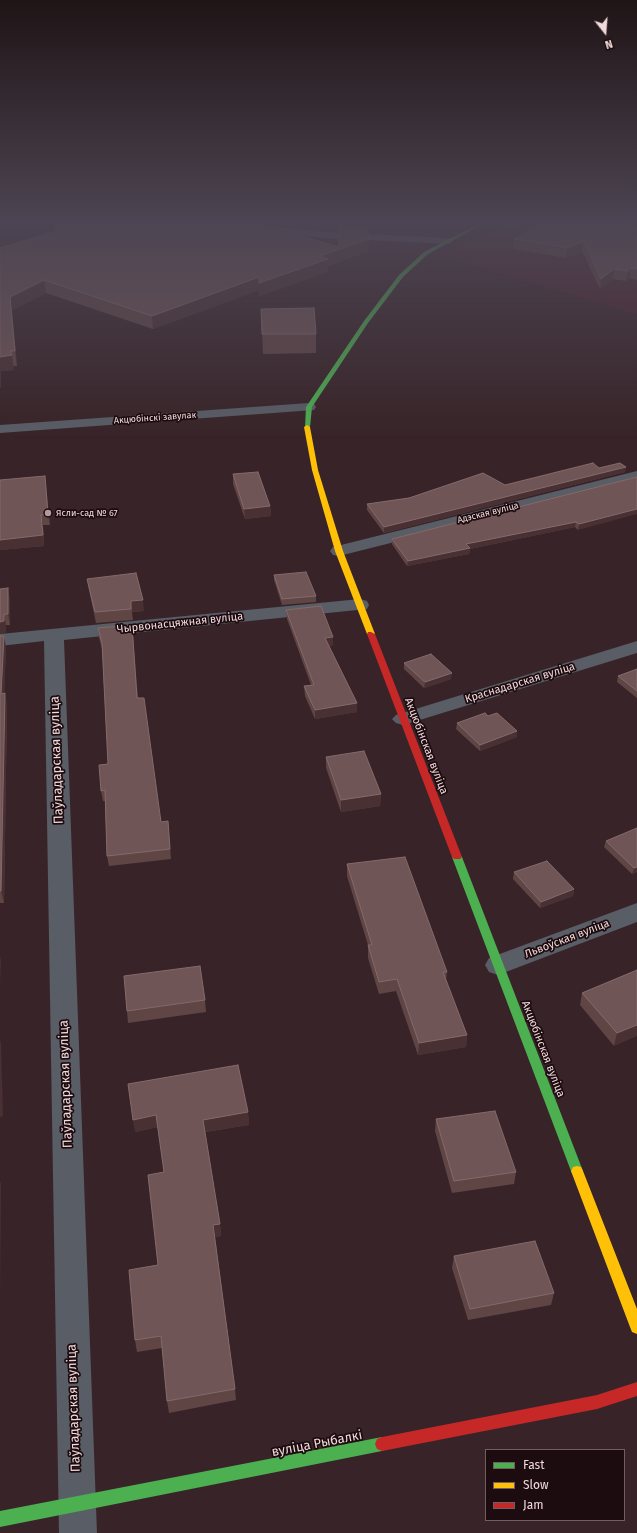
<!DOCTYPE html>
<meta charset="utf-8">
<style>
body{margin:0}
#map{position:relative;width:637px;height:1533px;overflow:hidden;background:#382428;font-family:"Fira Sans",sans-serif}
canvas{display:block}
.legend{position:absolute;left:485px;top:1449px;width:140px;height:72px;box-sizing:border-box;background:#1c0c0f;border:1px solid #725e61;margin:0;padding:5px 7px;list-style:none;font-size:12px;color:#f2d9dc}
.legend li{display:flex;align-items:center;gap:8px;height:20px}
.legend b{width:20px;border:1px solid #725e61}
.north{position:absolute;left:585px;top:12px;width:40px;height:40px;-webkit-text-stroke:3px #1c0c0f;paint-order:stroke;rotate:163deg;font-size:11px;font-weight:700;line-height:16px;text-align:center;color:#f2d9dc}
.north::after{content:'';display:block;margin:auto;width:14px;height:18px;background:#f2d9dc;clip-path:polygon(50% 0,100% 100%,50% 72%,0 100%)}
</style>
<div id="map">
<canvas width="637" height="1533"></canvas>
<ul class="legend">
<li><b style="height:5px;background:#4caf50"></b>Fast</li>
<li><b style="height:5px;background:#ffc107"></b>Slow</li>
<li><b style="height:5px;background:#c62828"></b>Jam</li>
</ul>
<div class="north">N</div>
</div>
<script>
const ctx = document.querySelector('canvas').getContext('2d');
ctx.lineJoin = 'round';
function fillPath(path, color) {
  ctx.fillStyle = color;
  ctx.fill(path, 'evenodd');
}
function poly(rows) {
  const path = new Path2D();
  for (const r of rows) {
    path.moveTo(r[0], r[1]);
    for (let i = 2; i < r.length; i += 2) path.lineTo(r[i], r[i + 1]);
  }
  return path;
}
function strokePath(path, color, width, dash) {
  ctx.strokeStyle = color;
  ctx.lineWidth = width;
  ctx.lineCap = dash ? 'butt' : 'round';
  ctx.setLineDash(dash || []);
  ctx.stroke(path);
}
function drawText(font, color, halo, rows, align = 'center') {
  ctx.font = font + ' "Fira Sans",sans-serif';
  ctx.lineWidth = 3.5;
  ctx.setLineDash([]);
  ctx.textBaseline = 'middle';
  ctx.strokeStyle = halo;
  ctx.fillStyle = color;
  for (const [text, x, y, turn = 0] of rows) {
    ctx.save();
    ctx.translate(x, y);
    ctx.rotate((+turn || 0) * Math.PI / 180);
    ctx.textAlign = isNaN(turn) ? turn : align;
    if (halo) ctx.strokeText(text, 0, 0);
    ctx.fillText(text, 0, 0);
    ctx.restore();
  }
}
fillPath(poly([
 [507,224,637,224,637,313,635,314,439,255]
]), '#49212a');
fillPath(poly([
 [236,224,252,224,325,232,449,238,454,241,449,244,325,238,252,230,237,226,236,224],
 [309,403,314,404,316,407,314,410,0,433,0,425,309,403],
 [637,471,637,481,339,556,333,555,330,551,333,547,637,471],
 [360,599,367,601,369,605,367,609,64,640,97,1533,59,1533,44,641,0,646,0,634,360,599],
 [637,641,637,653,410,723,403,725,396,723,392,719,396,715,637,641],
 [637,903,637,922,498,975,489,972,485,965,489,958,637,903]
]), '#595d65');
fillPath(poly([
 [478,224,483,224,428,254,403,277,368,323,312,407,310,427,305,428,306,407,364,321,399,275,424,252,478,224],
 [457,854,460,855,462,857,583,1171,581,1175,577,1176,573,1175,571,1171,452,857,454,855,457,854],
 [382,1437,387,1439,389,1444,387,1449,382,1451,0,1527,0,1511,382,1437]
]), '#4caf50');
fillPath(poly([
 [307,425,310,427,318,470,343,551,375,634,374,636,371,636,367,634,335,551,312,470,304,427,307,425],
 [577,1166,581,1167,583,1171,637,1309,637,1334,632,1332,630,1327,571,1171,573,1167,577,1166]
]), '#ffc107');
fillPath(poly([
 [368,632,371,632,375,634,462,857,460,859,454,859,452,857,367,634,368,632],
 [637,1382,637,1396,597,1409,382,1451,377,1449,375,1444,377,1439,382,1437,597,1395,637,1382]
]), '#c62828');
fillPath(poly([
 [338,224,367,224,367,229,369,239,369,251,328,266,328,272,259,296,259,290,153,329,46,293,12,310,17,366,13,366,14,370,1,371,1,388,0,248,56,232,55,226,339,246],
 [637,224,637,280,629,278,626,281,613,279,600,289,582,251,566,258,513,249,514,239],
 [261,309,316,334,316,353,263,354],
 [599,468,625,472,384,533,367,510,367,504,505,485],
 [233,474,270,506,271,516,245,519,233,484],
 [637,477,578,530,575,527,470,549,469,554,407,566,392,544,392,539],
 [0,480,46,486,50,525,43,525,44,546,0,550],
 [274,575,316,596,316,602,282,605,274,580],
 [87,579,144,611,132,612,133,620,96,623,89,590],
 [0,589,10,599,10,625,6,625,6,632,0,634],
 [286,610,333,645,329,646,357,703,357,712,315,719,305,696,304,686,311,685,287,619],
 [132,625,138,698,161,822,168,821,171,859,109,866,107,856,105,801,103,801,101,791,108,764,102,649,99,638,98,628],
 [0,636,6,647,4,694,7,705,4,903,0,903],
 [404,663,451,679,424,688,404,669],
 [637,669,637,698,617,682,618,676],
 [488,716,517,737,480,751,456,729,457,723],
 [326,757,381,794,380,806,341,812,326,768],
 [637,828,637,872,632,874,604,847,606,841],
 [347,864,447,972,446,980,467,1035,466,1047,418,1055,396,991,379,994,368,958,368,945,347,876],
 [514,872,574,889,573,896,540,908,513,879],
 [637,970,614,1046,580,1005,582,993],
 [205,1000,206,1012,128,1023,127,1011],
 [238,1065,248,1112,249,1125,205,1132,220,1224,221,1236,215,1237,235,1389,236,1400,169,1413,167,1401,162,1348,137,1352,135,1340,158,1265,164,1172,158,1127,135,1132],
 [436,1119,516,1172,514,1184,452,1193,435,1131],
 [454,1256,554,1293,551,1305,468,1320,452,1268]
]), '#604545');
fillPath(poly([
 [369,239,369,251,328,266,328,272,259,296,259,283,320,256],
 [584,241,582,251,566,258,567,248],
 [631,268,629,278,626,281,628,271],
 [614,269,613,279,600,289,601,279],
 [259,277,259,290,153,329,152,316],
 [44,280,46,293,12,310,17,366,15,351,10,297],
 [12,355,14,370,1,371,1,388,0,388,0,357],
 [626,467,625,472,384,533,384,527],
 [45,476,46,486,50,525,48,514],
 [270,506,271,516,245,519,244,509],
 [637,509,637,514,578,530,579,524],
 [41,515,43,525,44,546,0,550,0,540],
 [576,522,575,527,470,549,469,554,407,566,408,561,466,544],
 [8,588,10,599,10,625,8,614],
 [143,600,144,611,132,612,133,620,131,601],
 [4,614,6,625,6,632,0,634,0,622],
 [132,625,133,634,138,708,137,698],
 [4,636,6,647,4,705,1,694],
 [333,637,333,645,325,647,325,638],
 [452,673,451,679,424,688,425,682],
 [5,693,7,705,4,903,1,891],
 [357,703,357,712,315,719,315,710],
 [517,731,517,737,480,751,480,745],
 [381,794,380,806,341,812,341,800],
 [637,867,637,872,632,874,634,868],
 [574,889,573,896,540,908,541,902],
 [0,956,1,960,0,982],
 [637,1025,637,1036,614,1046,617,1033],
 [467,1035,466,1047,418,1055,419,1043],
 [0,1040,1,1044,3,1116,0,1117],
 [248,1112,249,1125,204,1132,203,1120],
 [156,1115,158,1127,135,1132,133,1120],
 [0,1182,1,1184,0,1299],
 [220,1224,221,1236,214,1237,213,1225]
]), '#493133');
const building = poly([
 [64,224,260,224,339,247,339,228,368,229,369,239,320,256,328,259,259,283,259,277,152,316,44,280,10,297,15,351,10,351,12,355,0,357,0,248,63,229,55,226,64,224],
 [539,224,637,224,637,269,631,268,628,271,614,269,601,279,584,241,567,248,514,239,539,224],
 [314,308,316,334,262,334,261,309,314,308],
 [593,463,599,468,620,463,626,467,384,527,367,504,409,498,483,473,505,485,593,463],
 [258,472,270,506,244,509,233,474,258,472],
 [45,476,48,514,41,515,43,535,0,540,0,480,45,476],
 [637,477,637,509,579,524,576,522,466,544,470,548,408,561,392,539,637,477],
 [306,572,316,596,282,599,274,575,306,572],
 [136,573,143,600,131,601,131,609,95,612,87,579,136,573],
 [8,588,8,614,4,614,4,621,0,622,0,589,8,588],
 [321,606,333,637,325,638,357,703,315,710,304,686,314,685,286,610,321,606],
 [132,625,137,698,144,698,161,822,168,821,170,849,107,856,105,790,101,791,99,765,108,764,102,643,98,628,132,625],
 [0,636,4,636,1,694,5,693,1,891,0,891,0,636],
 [431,654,452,673,425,682,404,663,431,654],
 [637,669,637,691,618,676,637,669],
 [485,713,488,716,497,713,517,731,480,745,457,723,485,713],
 [364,751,381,794,341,800,326,757,364,751],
 [637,828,637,867,634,868,606,841,637,828],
 [405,857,447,972,443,972,467,1035,419,1043,397,979,379,982,368,945,372,945,347,864,405,857],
 [547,861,574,889,541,902,514,872,547,861],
 [200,966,205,1000,127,1011,124,976,200,966],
 [637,970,637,1025,617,1033,582,993,637,970],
 [238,1065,248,1112,203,1120,220,1224,213,1225,235,1389,167,1401,161,1336,135,1340,129,1270,158,1265,148,1175,164,1172,156,1115,133,1120,128,1084,238,1065],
 [495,1111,516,1172,454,1181,436,1119,495,1111],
 [535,1241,554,1293,470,1309,454,1256,535,1241]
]);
fillPath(building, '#705556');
strokePath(building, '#846a6b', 1);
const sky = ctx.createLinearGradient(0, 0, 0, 438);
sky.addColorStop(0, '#1f1416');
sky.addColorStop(0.51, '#4d4553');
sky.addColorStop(1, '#4d455300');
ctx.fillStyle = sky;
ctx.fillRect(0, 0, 637, 438);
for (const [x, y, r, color] of [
 [48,513,4,"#b19a9d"]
]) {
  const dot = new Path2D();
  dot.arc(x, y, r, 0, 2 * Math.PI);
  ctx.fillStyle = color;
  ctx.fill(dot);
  strokePath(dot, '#1c0c0f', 1.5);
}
drawText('9px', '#f2d9dc', '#1c0c0f', [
 ["Акцюбінскі завулак",155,418,-4],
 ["Адэская вуліца",488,513,-14]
]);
drawText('9px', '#f2d9dc', '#1c0c0f', [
 ["Ясли-сад № 67",56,513]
], 'left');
drawText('11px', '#f2d9dc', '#1c0c0f', [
 ["Чырвонасцяжная вуліца",180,623,-6],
 ["Краснадарская вуліца",520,683,-17],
 ["Акцюбінская вуліца",426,746,69],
 ["Львоўская вуліца",567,939,-21],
 ["Акцюбінская вуліца",543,1049,69]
]);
drawText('13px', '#f2d9dc', '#1c0c0f', [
 ["Паўладарская вуліца",57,760,-92],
 ["Паўладарская вуліца",66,1084,-92],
 ["Паўладарская вуліца",74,1408,-92],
 ["вуліца Рыбалкі",317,1444,-11]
]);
</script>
